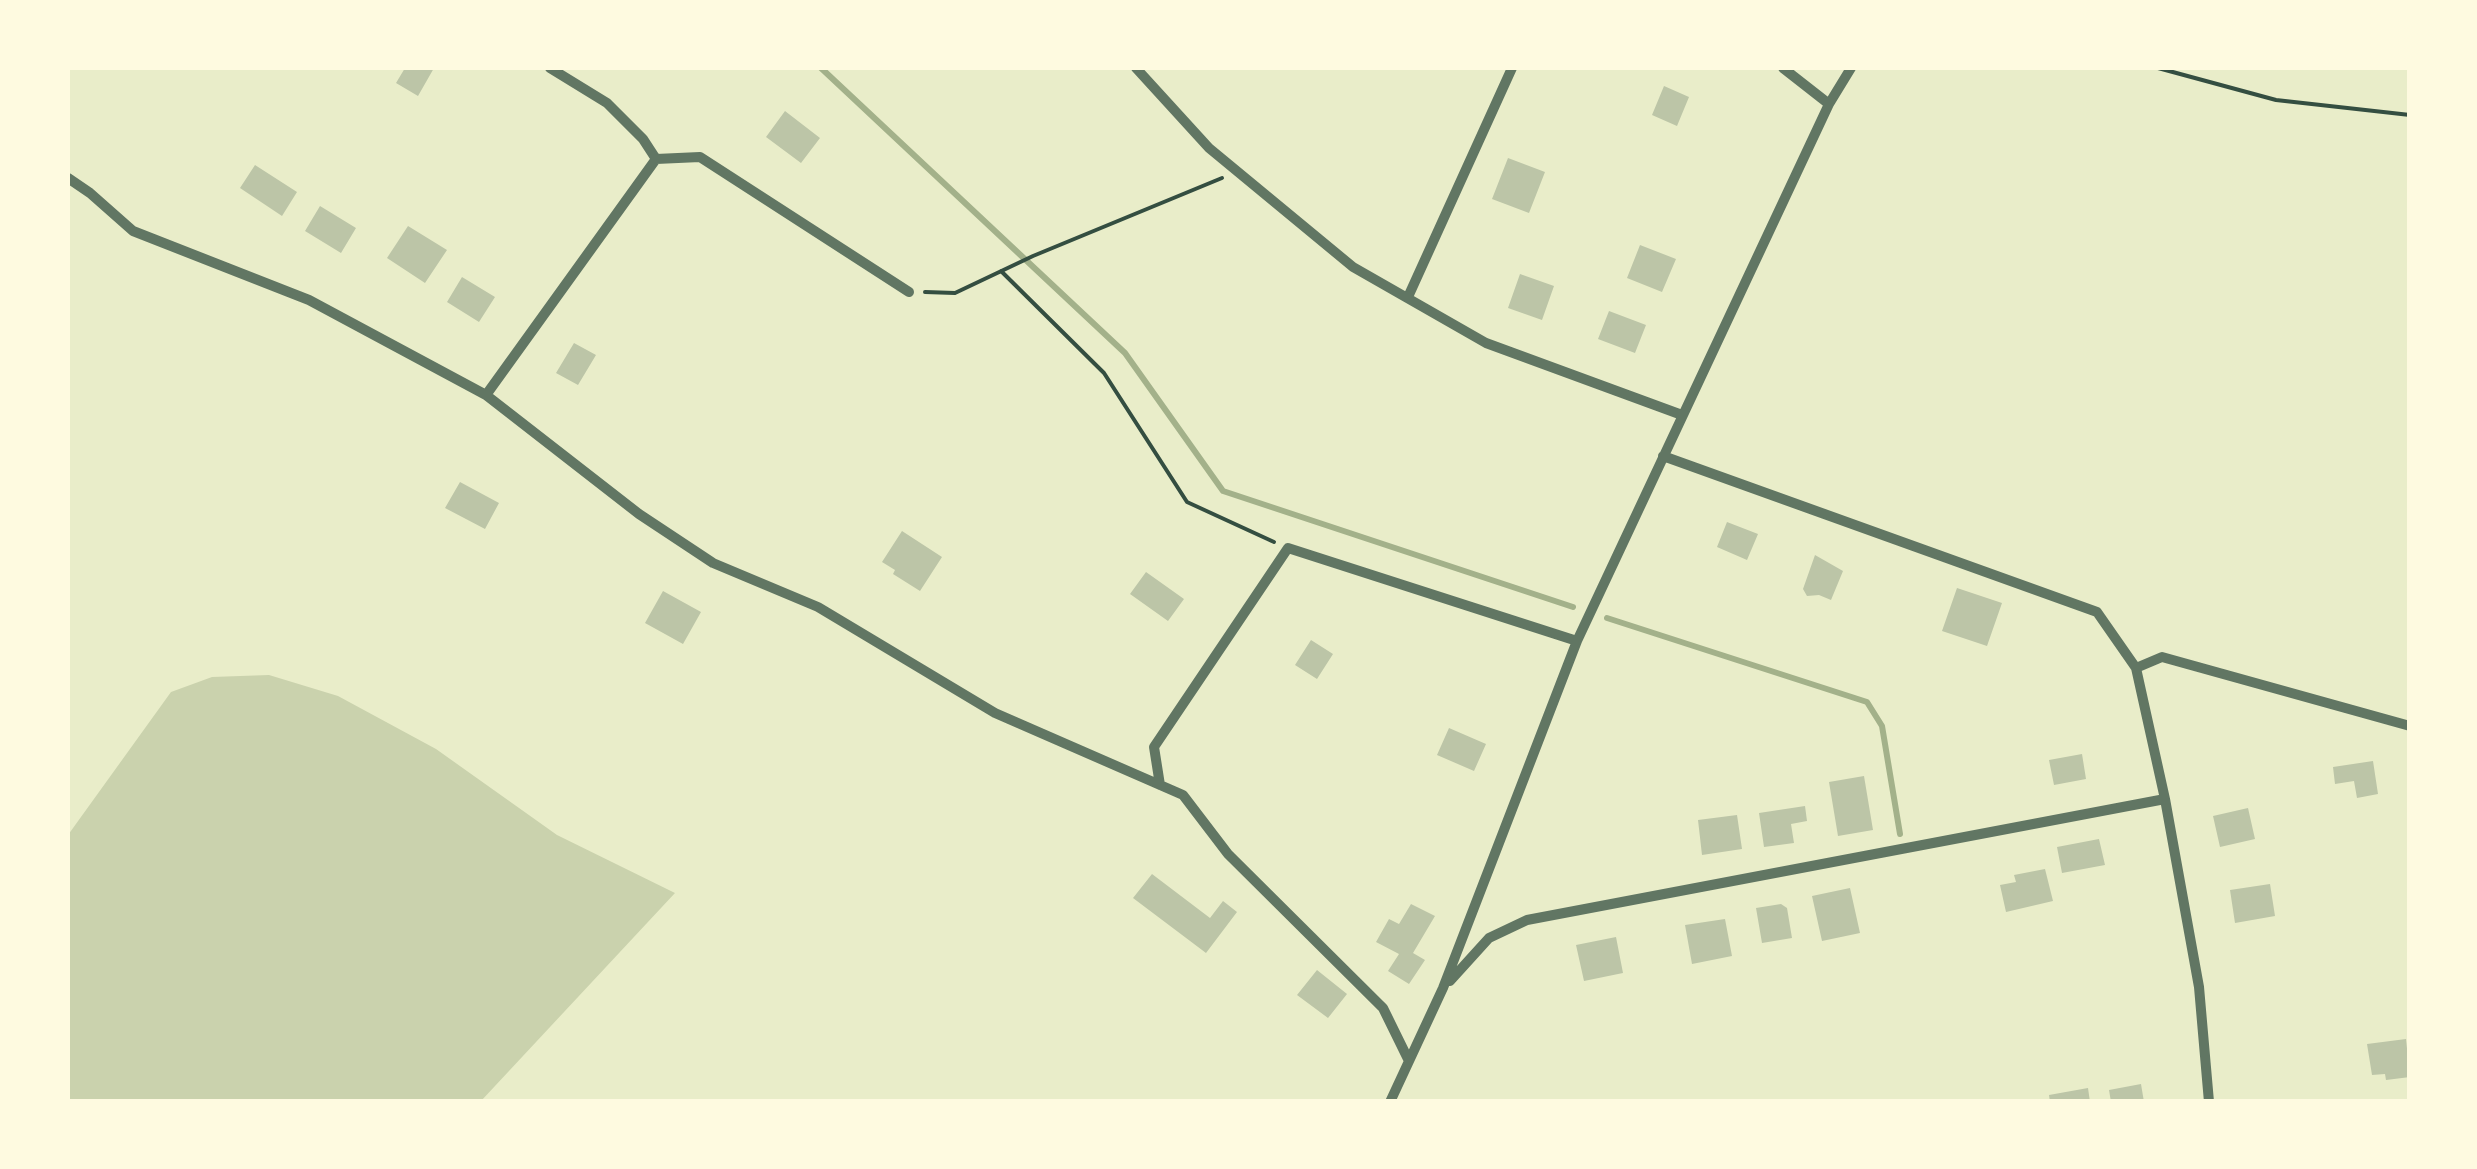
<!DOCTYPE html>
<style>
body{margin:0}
#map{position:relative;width:2477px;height:1169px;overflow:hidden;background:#e9edc9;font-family:"Nunito Sans",sans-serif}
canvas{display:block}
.frame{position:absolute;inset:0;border:70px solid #fefae0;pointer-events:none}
</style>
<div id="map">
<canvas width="2477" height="1169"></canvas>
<div class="frame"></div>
</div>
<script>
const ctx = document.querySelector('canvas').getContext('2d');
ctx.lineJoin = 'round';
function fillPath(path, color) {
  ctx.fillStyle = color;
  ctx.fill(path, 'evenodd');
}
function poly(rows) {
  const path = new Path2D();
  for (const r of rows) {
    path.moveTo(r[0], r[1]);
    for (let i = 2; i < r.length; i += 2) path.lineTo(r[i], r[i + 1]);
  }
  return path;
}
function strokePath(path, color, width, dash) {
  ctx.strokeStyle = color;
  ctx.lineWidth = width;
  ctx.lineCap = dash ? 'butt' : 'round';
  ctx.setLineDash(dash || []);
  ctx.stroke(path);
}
fillPath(poly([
 [269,675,338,696,436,749,557,835,675,893,481,1101,68,1101,68,835,171,692,212,677]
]), '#cad2ad');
strokePath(poly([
 [821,68,1125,353,1223,491,1573,607],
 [1607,618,1867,702,1882,726,1900,834]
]), '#a3b18a', 6);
fillPath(poly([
 [405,68,434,68,418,96,396,83],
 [1664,86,1689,97,1677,126,1652,115],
 [785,111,820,138,801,163,766,137],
 [1508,158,1545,172,1529,213,1492,199],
 [255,165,297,192,282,216,240,188],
 [320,206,356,228,341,253,305,231],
 [408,226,447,250,425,283,387,258],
 [1640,245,1676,259,1662,292,1627,278],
 [1520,274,1554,286,1542,320,1508,308],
 [462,277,495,297,479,322,447,302],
 [1609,311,1646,325,1635,353,1598,339],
 [574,343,596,355,578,385,556,373],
 [460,482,499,503,485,529,445,508],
 [1727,522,1758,534,1747,560,1717,547],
 [902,531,942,557,920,591,893,574,895,570,882,562],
 [1815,555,1843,571,1831,600,1819,595,1807,596,1803,589],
 [1146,572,1184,599,1168,621,1130,594],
 [1957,588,2002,603,1987,646,1942,631],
 [663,591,701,612,683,644,645,623],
 [1311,640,1333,654,1317,679,1295,665],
 [1449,728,1486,744,1474,771,1437,755],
 [2082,754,2086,779,2054,785,2049,760],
 [2373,761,2378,794,2357,798,2354,781,2335,784,2333,767],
 [1864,776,1873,830,1838,836,1829,782],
 [1805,806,1807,821,1791,824,1794,843,1764,847,1759,813],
 [2248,808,2255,839,2220,847,2213,816],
 [1737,815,1742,849,1702,855,1698,820],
 [2099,839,2105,865,2062,873,2057,847],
 [2045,869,2053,901,2006,912,2000,885,2016,882,2014,875],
 [1152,874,1210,918,1223,901,1237,912,1206,953,1133,898],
 [2270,884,2275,916,2235,923,2230,890],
 [1850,888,1860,933,1822,941,1812,896],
 [1411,904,1435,916,1413,953,1425,960,1409,984,1388,971,1399,954,1376,942,1389,919,1399,924],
 [1781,904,1787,908,1792,938,1762,943,1756,908],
 [1725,919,1732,956,1692,964,1685,925],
 [1616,937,1623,973,1584,981,1576,945],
 [1317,970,1347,994,1328,1018,1297,995],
 [2406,1039,2410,1077,2386,1080,2385,1074,2372,1075,2367,1044],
 [2141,1084,2144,1102,2111,1102,2109,1090],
 [2088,1088,2090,1102,2050,1102,2049,1095]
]), '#bcc5a7');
strokePath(poly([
 [2158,68,2276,100,2410,115],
 [1001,271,1104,373,1187,502,1274,542],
 [925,292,955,293,1033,256,1222,178]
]), '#344e41', 4);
strokePath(poly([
 [550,68,607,103,643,139,656,159,700,157,909,292],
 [1136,68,1209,148,1353,267,1486,343,1682,415],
 [1783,68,1829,104],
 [68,178,90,193,133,231,309,300,486,395,639,514,713,563,818,607,995,713,1183,795,1228,854,1383,1008,1409,1061],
 [1408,297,1512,68],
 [486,395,656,159],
 [1663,456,2097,612,2136,668,2165,799,2199,987,2209,1102],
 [2136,668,2162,657,2410,726],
 [1160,785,1154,747,1288,548,1577,641],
 [1450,981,1489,938,1527,920,2165,799],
 [1390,1102,1443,988,1577,641,1829,104,1851,68]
]), '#617663', 10);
</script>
